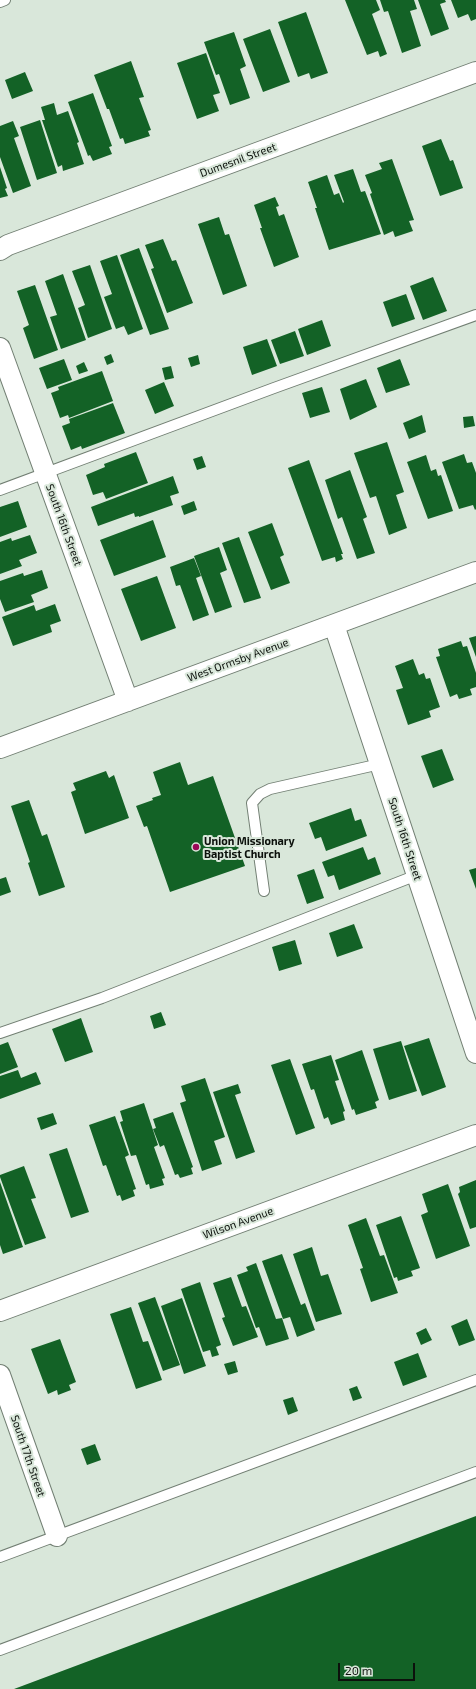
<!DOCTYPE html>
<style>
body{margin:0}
#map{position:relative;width:476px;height:1689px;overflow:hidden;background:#d9e7da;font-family:"Exo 2",sans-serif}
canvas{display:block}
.scale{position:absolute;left:338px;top:1663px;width:77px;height:18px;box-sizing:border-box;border:2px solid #0c110c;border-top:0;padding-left:5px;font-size:12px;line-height:14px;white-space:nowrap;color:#0c110c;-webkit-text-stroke:3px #d9e7da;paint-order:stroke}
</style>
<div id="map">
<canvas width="476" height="1689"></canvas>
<div class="scale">20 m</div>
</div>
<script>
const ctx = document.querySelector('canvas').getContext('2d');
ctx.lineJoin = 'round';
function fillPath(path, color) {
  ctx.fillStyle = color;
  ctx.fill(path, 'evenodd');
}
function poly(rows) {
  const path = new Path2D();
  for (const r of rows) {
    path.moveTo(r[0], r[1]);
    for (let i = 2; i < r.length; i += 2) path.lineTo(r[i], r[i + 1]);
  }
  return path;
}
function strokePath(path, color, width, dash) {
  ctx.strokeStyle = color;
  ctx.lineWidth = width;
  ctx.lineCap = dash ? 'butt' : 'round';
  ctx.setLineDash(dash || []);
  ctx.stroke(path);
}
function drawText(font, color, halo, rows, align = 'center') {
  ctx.font = font + ' "Exo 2",sans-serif';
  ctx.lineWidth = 4;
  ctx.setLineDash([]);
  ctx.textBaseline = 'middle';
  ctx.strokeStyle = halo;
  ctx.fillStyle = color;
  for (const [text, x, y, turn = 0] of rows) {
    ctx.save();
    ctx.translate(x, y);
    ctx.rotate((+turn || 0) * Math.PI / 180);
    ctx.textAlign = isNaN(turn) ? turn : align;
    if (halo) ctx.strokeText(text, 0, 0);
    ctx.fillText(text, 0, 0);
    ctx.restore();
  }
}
fillPath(poly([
 [345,0,376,0,380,10,372,14,387,54,380,57,378,51,367,55],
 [380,0,414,0,417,9,410,11,421,46,402,53,388,11,384,12],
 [418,0,445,0,446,2,440,4,449,29,431,36],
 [451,0,476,0,476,19,471,21,468,14,458,18],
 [306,12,328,73,311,79,309,73,298,77,278,22],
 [270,29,290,82,263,92,243,39],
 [234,32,246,66,240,69,250,98,230,105,219,74,216,75,204,42],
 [206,53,220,93,213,95,219,111,197,119,177,63],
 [131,61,144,97,139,98,151,130,148,131,150,136,125,144,123,138,120,139,109,109,107,109,94,75],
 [25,72,33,91,12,99,5,80],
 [93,93,112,146,109,147,112,154,93,161,90,155,88,156,68,102],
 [54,103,57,115,68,111,79,142,77,143,84,164,63,171,62,165,58,167,42,120,45,120,41,107],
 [40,120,57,173,37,180,20,127],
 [13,121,19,136,14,138,31,186,13,193,0,157,0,126],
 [441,139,450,161,453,160,463,188,440,196,422,146],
 [392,159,414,220,409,221,413,231,395,237,393,231,384,235,370,194,372,193,365,175,382,169,379,163],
 [0,167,7,188,5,189,8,196,0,198],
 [353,169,361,192,365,191,381,234,329,250,315,208,317,208,308,182,327,175,334,195,339,193,343,203,344,202,334,175],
 [275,197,279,206,276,207,279,216,284,214,299,257,274,267,260,228,262,228,254,205],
 [219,217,225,235,229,234,247,286,223,295,198,224],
 [163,239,172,261,176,260,193,303,167,313,151,269,154,268,145,245],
 [139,248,169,329,150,335,120,255],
 [117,255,143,329,128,335,124,326,116,329,104,297,112,294,100,261],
 [90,265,112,329,88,338,78,308,85,305,72,271],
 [63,274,86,340,61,349,50,317,57,315,45,281],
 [433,277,447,311,423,320,410,286],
 [35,285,58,350,34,359,23,328,29,325,17,291],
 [406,294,415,319,392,327,383,302],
 [322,320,331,346,307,355,298,329],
 [295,331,304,356,280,364,271,340],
 [267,339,277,366,252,375,243,347],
 [111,354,114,362,107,365,104,357],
 [198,355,200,364,191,367,188,358],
 [64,359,72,380,47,389,39,368],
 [400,359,410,385,386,393,377,368],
 [84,362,88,371,79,374,76,366],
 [171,366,174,378,165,380,162,368],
 [102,371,113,401,69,418,68,415,60,418,51,393,59,390,58,387],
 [366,379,377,407,350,420,340,389],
 [164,382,174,406,155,414,145,390],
 [322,387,330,412,310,418,302,393],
 [113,403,125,433,82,449,81,446,71,450,62,426,70,423,69,419],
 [422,415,426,432,409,439,403,423],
 [473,416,475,426,464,428,463,417],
 [387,442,404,492,396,495,407,528,389,535,376,496,370,498,354,453],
 [136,452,148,483,106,499,103,492,93,495,86,475,105,467,104,464],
 [464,454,467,463,472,462,476,473,476,509,475,510,473,505,459,509,442,462],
 [426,455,431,471,436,469,438,476,441,475,453,511,428,519,407,462],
 [202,456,206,467,197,470,193,459],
 [309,460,343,554,341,554,343,559,336,562,335,557,322,561,288,468],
 [350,470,367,517,363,519,375,553,357,559,342,517,338,519,325,480],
 [173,476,179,493,170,496,173,505,139,517,139,516,135,517,134,513,98,526,91,507],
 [18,501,27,527,0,537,0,507],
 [194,501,197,510,184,515,181,506],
 [153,520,166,557,114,576,100,540],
 [272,523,284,555,280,557,290,583,271,590,248,532],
 [30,535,37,553,19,560,22,566,0,574,0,542,11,538,12,541],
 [239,537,261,598,244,603,222,543],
 [219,547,227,570,220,573,232,607,215,613,194,556],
 [194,558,201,576,196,578,209,615,193,621,180,585,176,586,170,567],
 [42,570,48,588,31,595,34,602,5,612,0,599,0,581,23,573,24,576],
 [157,576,176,628,141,641,121,589],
 [55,604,61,621,50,625,52,632,13,646,2,617,34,605,36,611],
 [476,636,476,657,469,638],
 [461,641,463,647,467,646,476,673,476,687,470,689,472,695,459,699,457,694,450,697,436,657,440,656,438,649],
 [413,659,419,675,424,673,426,679,430,678,440,707,429,711,431,717,408,725,396,690,403,688,395,666],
 [442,749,454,780,433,788,421,756],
 [180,762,188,785,213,776,245,866,170,892,147,826,144,827,136,806,153,800,152,798,161,795,153,772],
 [106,771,109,778,114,775,129,818,85,834,71,792,76,790,73,783],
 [29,800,42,836,47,834,65,887,39,896,28,863,30,862,11,806],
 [351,808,355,821,361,819,367,836,326,851,321,837,315,839,309,823],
 [363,847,368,860,375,857,381,874,339,890,334,875,328,877,322,862],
 [476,868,476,889,469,870],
 [314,869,324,898,307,904,297,875],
 [6,877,11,892,0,896,0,879],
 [354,924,363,948,337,957,329,933],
 [295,940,302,964,279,971,272,947],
 [161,1012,166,1025,154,1029,150,1016],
 [81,1018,93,1052,65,1062,52,1029],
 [429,1038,446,1087,422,1096,404,1046],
 [401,1041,417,1091,389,1100,373,1049],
 [8,1042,18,1067,0,1074,0,1045],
 [362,1050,379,1100,375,1102,377,1108,356,1115,354,1109,352,1110,335,1060],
 [331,1055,339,1080,335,1081,345,1111,343,1112,345,1120,331,1125,328,1117,324,1119,314,1089,311,1090,302,1064],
 [290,1059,315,1128,296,1135,271,1065],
 [18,1070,21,1078,36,1072,41,1084,0,1099,0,1076],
 [205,1078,225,1137,214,1141,222,1164,202,1171,180,1103,186,1101,181,1086],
 [238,1084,241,1093,235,1095,255,1152,236,1159,213,1092],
 [144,1103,158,1145,154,1147,165,1178,162,1179,164,1185,150,1189,149,1184,146,1185,136,1155,131,1156,120,1122,123,1121,120,1111],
 [173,1112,193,1167,191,1168,193,1174,180,1178,178,1174,175,1175,164,1145,160,1147,153,1129,156,1128,153,1119],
 [53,1113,57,1124,41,1130,37,1118],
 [115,1116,129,1155,125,1157,136,1189,133,1190,135,1196,122,1201,120,1195,117,1196,106,1165,103,1166,89,1125],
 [67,1148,89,1212,71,1218,49,1154],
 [24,1166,36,1198,31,1199,46,1238,25,1245,0,1177,0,1175],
 [476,1180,476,1227,470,1229,458,1194,460,1192,459,1187],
 [0,1182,23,1247,3,1254,0,1245],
 [448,1184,470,1246,436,1259,421,1215,428,1212,422,1194],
 [401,1216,420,1268,411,1271,413,1276,398,1281,397,1277,394,1278,376,1225],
 [366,1218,380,1256,384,1255,398,1293,371,1302,360,1269,363,1268,348,1225],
 [312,1247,321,1276,328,1274,342,1314,316,1322,293,1254],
 [282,1254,301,1305,305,1303,315,1330,297,1337,290,1317,283,1319,262,1261],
 [256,1263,276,1319,282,1318,289,1339,266,1346,259,1327,256,1328,237,1275,248,1271,246,1267],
 [231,1277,242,1307,246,1306,258,1337,233,1346,222,1318,225,1317,213,1283],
 [200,1282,221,1345,216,1347,219,1355,212,1357,210,1350,203,1352,181,1289],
 [155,1297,180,1365,163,1371,138,1303],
 [182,1298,206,1366,184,1374,161,1306],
 [131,1307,143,1342,148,1341,162,1380,136,1389,110,1314],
 [467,1319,475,1340,459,1346,451,1326],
 [426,1328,432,1340,421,1345,416,1333],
 [60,1339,76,1382,69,1385,71,1390,58,1395,57,1390,48,1394,31,1349],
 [418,1353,427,1377,403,1386,394,1362],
 [235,1361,238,1372,228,1375,224,1364],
 [357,1386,362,1398,353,1401,349,1389],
 [293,1397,298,1411,288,1415,283,1400],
 [95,1444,101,1460,87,1465,81,1449],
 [476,1516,476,1689,14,1689]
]), '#136226');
const lane = poly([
 [0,2,5,0],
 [0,490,274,388,476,315],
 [264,891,252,803,260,794,270,789,380,764],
 [0,1033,102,998,417,875],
 [0,1557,476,1380],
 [0,1650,476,1472]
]);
const street = poly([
 [0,250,8,245,476,72],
 [0,348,128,701],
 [334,625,476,1053],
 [0,748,476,572],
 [0,1311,476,1135],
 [0,1375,57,1536]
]);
strokePath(lane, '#727f73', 12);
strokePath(street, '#727f73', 22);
strokePath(lane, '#fff', 10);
strokePath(street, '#fff', 20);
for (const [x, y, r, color] of [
 [196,847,4,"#9b0958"]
]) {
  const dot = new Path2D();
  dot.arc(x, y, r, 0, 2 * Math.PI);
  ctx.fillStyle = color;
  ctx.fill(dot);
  strokePath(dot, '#d9e7da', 1.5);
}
drawText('11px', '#0c110c', '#d9e7da', [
 ["Dumesnil Street",238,160,-20],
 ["South 16th Street",64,525,70],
 ["West Ormsby Avenue",238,660,-20],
 ["South 16th Street",405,839,72],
 ["Wilson Avenue",238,1223,-20],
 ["South 17th Street",28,1456,71]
]);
drawText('bold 11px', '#0c110c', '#d9e7da', [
 ["Union Missionary",204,841],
 ["Baptist Church",204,854]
], 'left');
</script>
